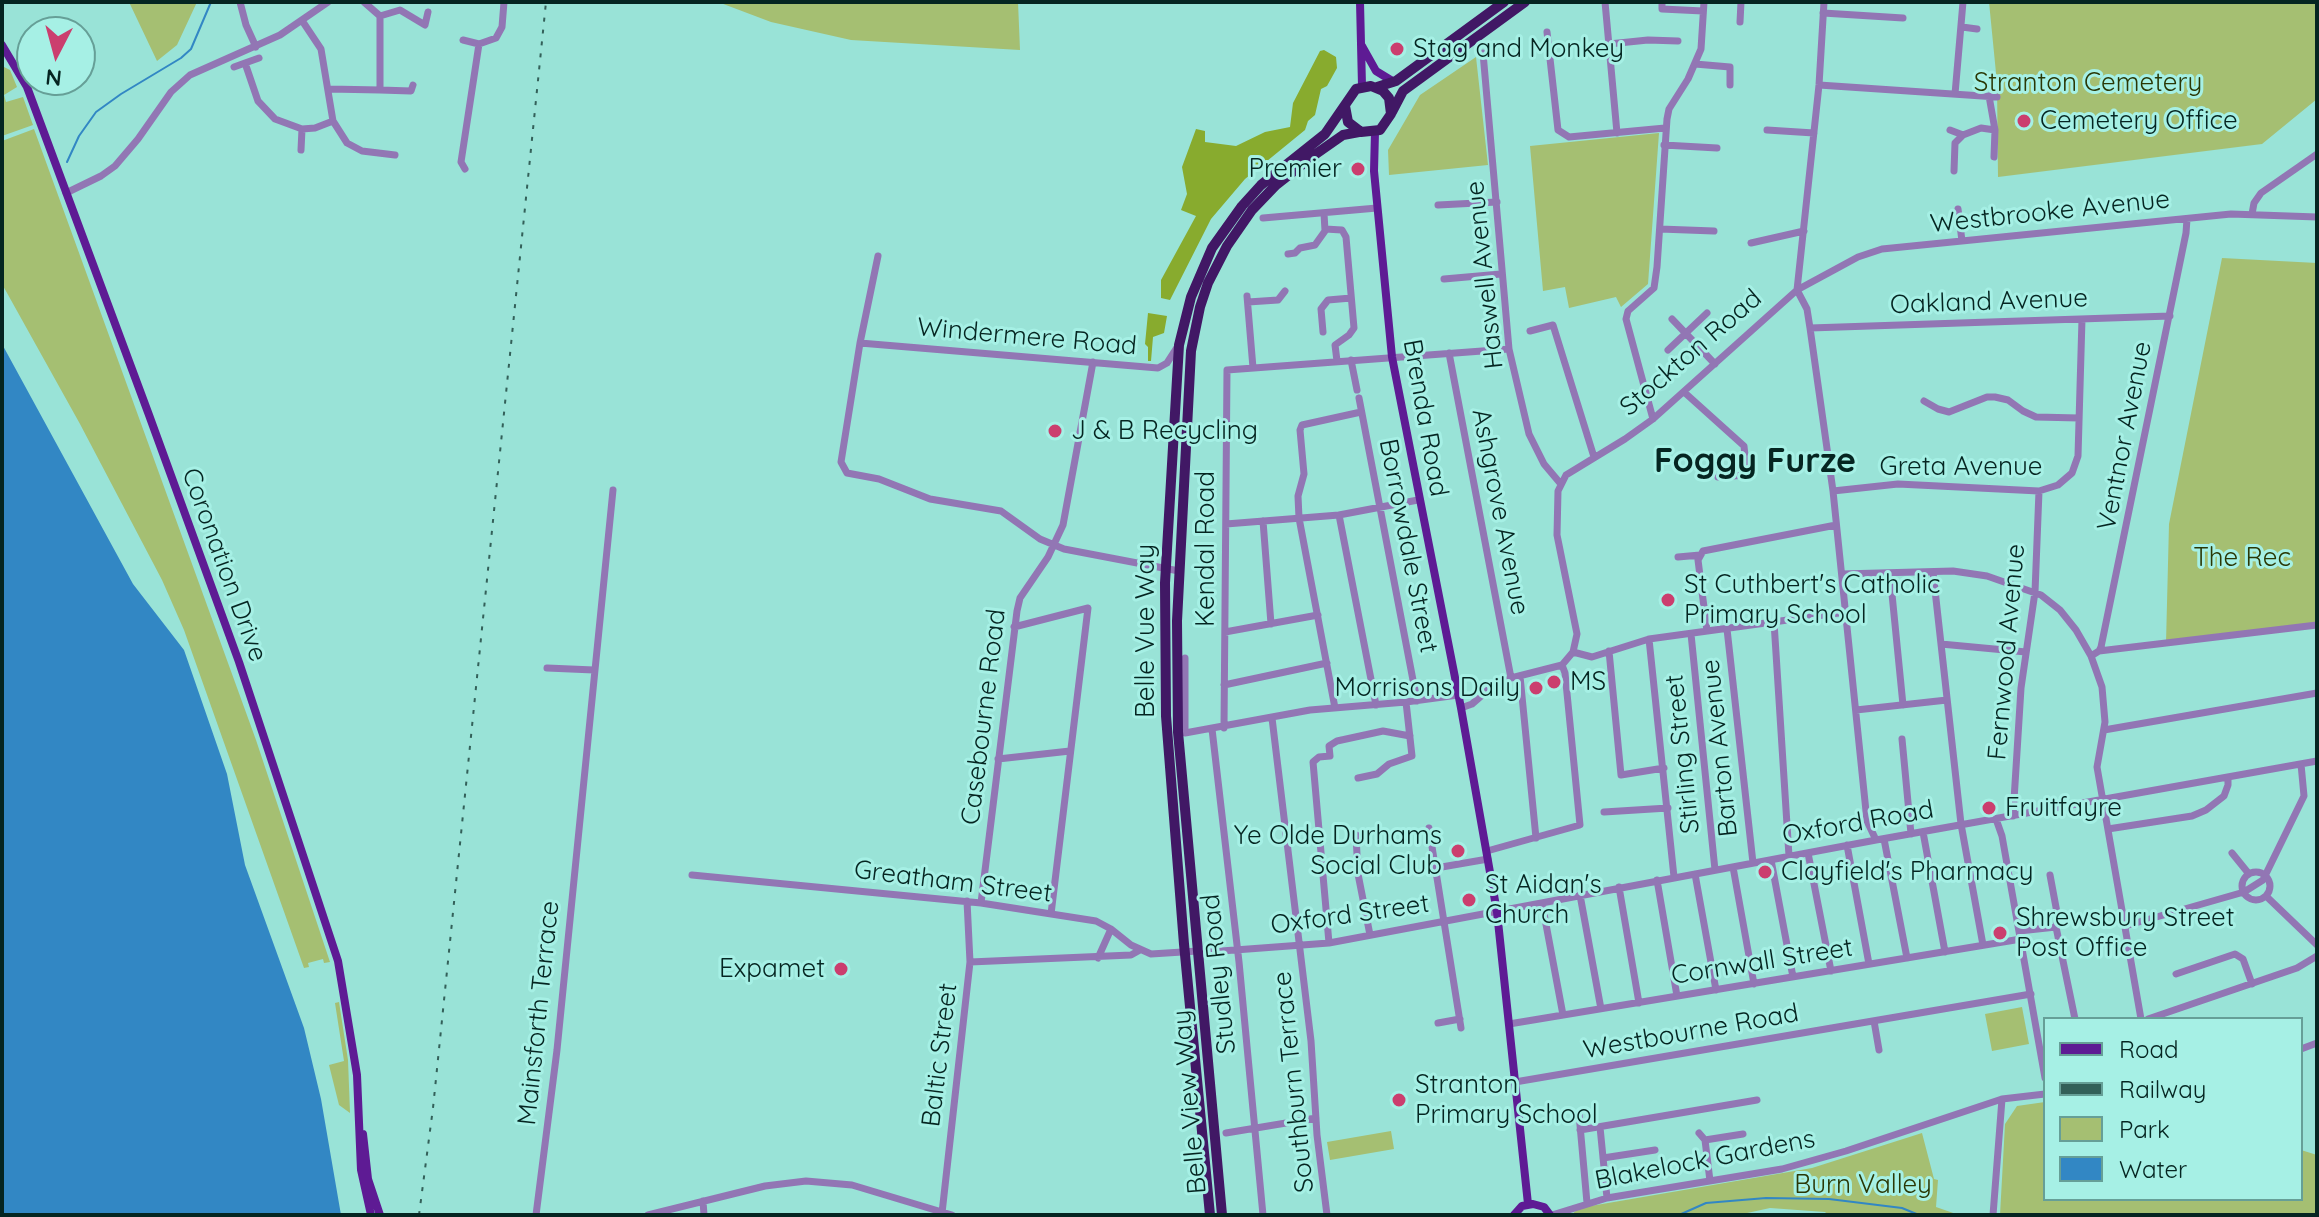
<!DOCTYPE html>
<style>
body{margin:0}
#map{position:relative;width:2319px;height:1217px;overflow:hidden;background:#99e3d7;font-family:Quicksand,sans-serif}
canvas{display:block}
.frame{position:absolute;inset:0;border:4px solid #052521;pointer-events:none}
.legend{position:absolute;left:2043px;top:1017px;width:260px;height:184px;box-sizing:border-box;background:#a6f0e5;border:2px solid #669f97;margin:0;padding:10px 14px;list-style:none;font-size:24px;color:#052521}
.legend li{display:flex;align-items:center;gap:16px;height:40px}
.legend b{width:40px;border:2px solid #669f97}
.north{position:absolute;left:16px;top:16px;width:80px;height:80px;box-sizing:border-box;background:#a6f0e5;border:2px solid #669f97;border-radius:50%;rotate:186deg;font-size:22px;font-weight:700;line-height:32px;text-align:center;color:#052521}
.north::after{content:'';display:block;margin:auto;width:28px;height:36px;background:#cb3e6e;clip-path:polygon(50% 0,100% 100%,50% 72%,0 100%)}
</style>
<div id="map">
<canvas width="2319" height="1217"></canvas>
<div class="frame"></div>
<ul class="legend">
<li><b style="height:10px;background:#5e1b94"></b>Road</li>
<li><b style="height:10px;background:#336059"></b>Railway</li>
<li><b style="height:22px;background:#a5bf72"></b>Park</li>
<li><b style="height:22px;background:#3287c4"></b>Water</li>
</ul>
<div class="north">N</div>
</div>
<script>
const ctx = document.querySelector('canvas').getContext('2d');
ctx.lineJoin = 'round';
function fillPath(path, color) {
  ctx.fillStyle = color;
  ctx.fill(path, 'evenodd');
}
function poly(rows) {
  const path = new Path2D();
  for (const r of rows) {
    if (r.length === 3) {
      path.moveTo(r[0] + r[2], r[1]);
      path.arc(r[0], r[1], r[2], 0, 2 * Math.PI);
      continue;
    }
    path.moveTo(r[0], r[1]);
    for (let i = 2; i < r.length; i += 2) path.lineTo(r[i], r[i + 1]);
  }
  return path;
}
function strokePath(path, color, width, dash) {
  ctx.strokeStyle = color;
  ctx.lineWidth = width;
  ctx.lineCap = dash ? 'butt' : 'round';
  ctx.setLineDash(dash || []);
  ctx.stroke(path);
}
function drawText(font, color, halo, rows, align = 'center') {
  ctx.font = font + ' Quicksand,sans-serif';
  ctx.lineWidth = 6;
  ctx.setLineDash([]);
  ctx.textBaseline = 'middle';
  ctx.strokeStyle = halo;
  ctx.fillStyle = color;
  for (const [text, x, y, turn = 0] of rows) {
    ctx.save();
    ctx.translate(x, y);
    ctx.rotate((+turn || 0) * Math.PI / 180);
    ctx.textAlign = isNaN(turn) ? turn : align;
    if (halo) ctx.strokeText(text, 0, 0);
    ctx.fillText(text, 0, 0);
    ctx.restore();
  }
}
fillPath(poly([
 [129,2,197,2,177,45,157,61],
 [718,2,1018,2,1020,50,851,40,771,22],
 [1989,2,2317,2,2317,99,2262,144,1998,177,1997,83],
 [1476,57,1488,165,1389,175,1388,150,1420,95],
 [2,66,10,70,17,87,4,95,6,102,23,97,33,125,2,136],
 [34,129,256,740,330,962,324,963,323,959,308,963,309,967,304,968,184,630,162,580,80,424,2,284,2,141],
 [1659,133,1648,284,1621,307,1616,297,1569,308,1565,287,1543,291,1530,146],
 [2222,258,2317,263,2317,622,2166,643,2169,524],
 [339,1002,348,1060,350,1113,339,1105,329,1065,344,1061,335,1003],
 [2022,1007,2029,1044,1992,1051,1985,1014],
 [2045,1102,2045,1199,2301,1199,2301,1150,2317,1155,2317,1215,2000,1215,2005,1124,2017,1106],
 [1391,1131,1394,1149,1330,1160,1327,1142],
 [1922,1133,1934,1179,1938,1180,1936,1207,1959,1215,1828,1215,1825,1212,1770,1208,1738,1215,1571,1215,1579,1208,1812,1168]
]), '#a5bf72');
fillPath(poly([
 [1324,50,1336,57,1337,68,1327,86,1321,89,1315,115,1308,121,1305,130,1245,179,1211,219,1170,300,1161,298,1161,280,1196,216,1181,210,1187,194,1182,167,1196,129,1205,131,1205,142,1236,146,1265,132,1290,127,1293,103,1320,51],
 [1148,313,1167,316,1164,333,1153,337,1151,361,1148,361,1148,347,1145,344]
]), '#88ab2e');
fillPath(poly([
 [2,344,133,584,184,650,227,774,245,865,304,1028,321,1099,341,1215,2,1215]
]), '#3287c4');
strokePath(poly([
 [67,162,79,136,96,112,121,94,181,58,191,49,211,2],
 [1679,1215,1706,1203,1766,1198,1829,1199,1902,1208,1919,1215]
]), '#3287c4', 2);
strokePath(poly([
 [240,2,246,25,256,47],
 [1605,2,1617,133],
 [1662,2,1662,9,1703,11],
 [1823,13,1903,18],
 [380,16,400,10,425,25,428,12],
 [303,22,321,49,333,121,347,143,362,151,395,155],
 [1740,22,1741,2],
 [1962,27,1977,29],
 [1547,32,1558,130,1569,137,1665,128],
 [463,40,479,44],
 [1609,44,1648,40,1678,41],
 [1483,53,1509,349,1529,434,1544,464,1560,483],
 [245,63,259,58],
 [1695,64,1730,67,1730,85],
 [234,67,245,63,258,101,275,119,302,129,315,128,333,121],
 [1819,85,1997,97],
 [329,89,380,90,380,16,364,2],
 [380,90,411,91,413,85],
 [1955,94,1963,2],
 [1989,96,1995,130,1994,157],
 [1767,130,1814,133],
 [1950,130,1963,135],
 [1664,145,1717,148],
 [301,150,302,129],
 [465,169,461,162,479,44,496,38,502,27,504,2],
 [1954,171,1955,143,1963,135,1981,128,1995,130],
 [66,193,101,176,115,166,138,139,171,92,190,75,280,35,328,2],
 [1438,205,1497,202],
 [1958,209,1962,241],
 [2252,214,2254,203,2261,193,2317,154],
 [1263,218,1377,208],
 [1325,229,1342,230,1346,237,1354,328,1349,335,1335,345,1337,361],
 [1660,229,1714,231],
 [1751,243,1804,231],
 [1288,254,1295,253,1300,248,1315,245,1325,231,1324,213],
 [878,256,860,343,841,462,847,473,879,479,930,499,1001,511,1040,539,1064,549,1179,571],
 [1444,279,1501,274],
 [1247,296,1253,368],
 [1248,302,1278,300,1285,291],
 [1672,319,1715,364],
 [1810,328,2170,316],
 [1530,331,1553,325,1594,457],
 [1323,332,1321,309,1328,300,1351,298],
 [860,343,1158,368,1167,363,1178,346],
 [1668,350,1707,313],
 [1449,353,1511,678],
 [1351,360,1357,390],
 [1684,392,1744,446,1747,475,1718,477],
 [1359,398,1417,701],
 [1924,401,1938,409,1949,412,1987,397,1995,397,2008,400,2023,411,2036,417,2079,418],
 [1653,419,1626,319,1628,311,1654,288,1657,267,1667,119,1669,109,1688,79,1701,49,1704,2],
 [1833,491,1898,484,2039,491,2058,485,2072,473,2078,456,2082,319],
 [1339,515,1376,705],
 [1263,521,1271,624],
 [1226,524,1339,515,1418,500],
 [1678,557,1700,555],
 [1933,572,1961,824,1983,945],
 [1842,574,1953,571,1987,576,2041,595,2060,610,2076,630,2091,656,2102,687,2105,722,2097,767,2141,1019],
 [1890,574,1903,705],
 [1774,622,1789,856],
 [1014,627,1088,608,1051,914],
 [1727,629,1753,863],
 [1707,631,1698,560,1703,551,1836,525],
 [1225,632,1318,615],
 [1691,634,1715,870],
 [1649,639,1674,877],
 [1941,644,2026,652],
 [1609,651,1621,775,1664,768],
 [2099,651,2317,625],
 [1573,652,1592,657,1649,639,1846,612],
 [2091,656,2099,651,2101,647,2186,233,2187,219],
 [1185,658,1185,733,1310,710,1406,702,1458,695],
 [547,668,594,670],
 [1520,676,1536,838],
 [1224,685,1327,663],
 [1335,708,1299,518,1298,496,1304,474,1300,430,1302,425,1361,412],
 [1461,708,1472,704,1488,690,1511,678,1562,665,1573,652,1577,634,1557,535,1558,491,1566,475,1625,439,1653,419,1797,290,1819,85,1824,2],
 [1856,710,1947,700],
 [1272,718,1311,1041,1317,1135,1327,1215],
 [1224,728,1227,370,1509,349],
 [1212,729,1239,962,1263,1215],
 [2104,730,2317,693],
 [1902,739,1911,834],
 [998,759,1070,751],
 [1358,778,1377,774,1389,764,1412,756,1406,702],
 [1604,812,1668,808],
 [2013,816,2021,688,2035,592,2039,491],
 [1996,819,2002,836,2045,1078],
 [1429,828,1461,1028],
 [2108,829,2192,816,2206,810,2224,796,2228,785,2228,778],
 [1923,832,1945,952],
 [1356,835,1358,874,1370,935],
 [1884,839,1907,958],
 [1876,840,1867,821,1833,491,1810,328,1807,309,1797,290,1858,257,1882,249,2231,214,2317,217],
 [1847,845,1869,964],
 [1487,851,1580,825,1565,673,1562,665],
 [1808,853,1831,971],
 [2232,853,2249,874],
 [1771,860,1793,977],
 [1733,867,1754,984],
 [1436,868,1488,859],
 [2256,886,14],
 [1695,874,1716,990],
 [692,875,981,903,1096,921,1111,929,1131,945,1151,954,1198,951],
 [2050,875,2058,918,2056,927,2075,1019],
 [1657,880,1677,996],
 [1619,887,1639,1003],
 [1580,895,1601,1009],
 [2266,896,2317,945],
 [981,903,1017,611,1020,598,1048,557,1063,525,1093,362],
 [1542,903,1563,1015],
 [2125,926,2244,892,2263,880,2304,796,2301,764],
 [2019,931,2056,927],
 [1329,943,1313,762,1319,757,1330,756,1329,746,1337,741,1383,731,1410,736],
 [1208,952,1329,943,1876,840,2317,761],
 [1098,958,1111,929],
 [970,962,1131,955,1140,950],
 [2176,974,2235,954,2243,959,2252,984],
 [2148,1019,2297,968,2317,956],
 [1874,1021,1879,1050],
 [1438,1023,1460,1019],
 [1509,1024,2021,939],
 [2301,1049,2317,1043],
 [1515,1082,2031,994],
 [1579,1114,1587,1203],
 [1600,1127,1607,1198],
 [1580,1130,1757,1100],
 [1226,1133,1316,1118],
 [1699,1133,1705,1140,1710,1181],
 [1705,1140,1743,1134],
 [1603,1158,1655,1150],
 [703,1201,704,1215],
 [942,1213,970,962,967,901],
 [536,1215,557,1050,613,490],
 [648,1215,765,1186,806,1181,852,1185,952,1215],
 [1552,1215,1607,1198,1782,1169,1846,1151,2002,1099,2045,1094],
 [1993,1215,2002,1099]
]), '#9276b4', 7);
strokePath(poly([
 [1360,2,1362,86],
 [2,45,27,87,149,415,239,662,338,961,357,1075,361,1170,371,1215],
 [1362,46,1376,71,1394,82],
 [1375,132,1374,171,1392,357,1461,708,1497,912,1528,1204],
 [363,1134,368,1179,380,1215],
 [1514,1215,1522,1206,1533,1204,1544,1207,1550,1215]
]), '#5e1b94', 8);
strokePath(poly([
 [1377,87,1396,81,1504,2],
 [1392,112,1403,91,1525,2],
 [1210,1215,1184,944,1166,716,1165,583,1179,345,1191,297,1212,248,1242,206,1261,185,1325,134,1356,89,1371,86,1383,91,1389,98,1391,114,1380,130,1361,132,1348,122,1345,106],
 [1222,1215,1178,732,1177,621,1191,351,1200,307,1208,283,1227,246,1252,210,1276,185,1313,156,1343,135,1359,132]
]), '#411865', 10);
strokePath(poly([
 [419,1215,433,1108,546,2]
]), '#336059', 2, [4, 8]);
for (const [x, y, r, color] of [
 [1397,49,8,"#cb3e6e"],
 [2024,121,8,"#cb3e6e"],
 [1358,169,8,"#cb3e6e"],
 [1055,431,8,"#cb3e6e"],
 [1668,600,8,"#cb3e6e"],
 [1554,682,8,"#cb3e6e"],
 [1536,688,8,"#cb3e6e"],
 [1989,808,8,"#cb3e6e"],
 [1458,851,8,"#cb3e6e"],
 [1765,872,8,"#cb3e6e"],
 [1469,900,8,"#cb3e6e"],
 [2000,933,8,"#cb3e6e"],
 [841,969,8,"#cb3e6e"],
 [1399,1100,8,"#cb3e6e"]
]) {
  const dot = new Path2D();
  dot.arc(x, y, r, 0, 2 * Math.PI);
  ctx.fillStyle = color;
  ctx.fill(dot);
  strokePath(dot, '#a6f0e5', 3);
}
drawText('26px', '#052521', '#a6f0e5', [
 ["Stag and Monkey",1413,49],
 ["Cemetery Office",2040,121],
 ["Premier",1342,169,"right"],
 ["J & B Recycling",1071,431],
 ["St Cuthbert's Catholic",1684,585],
 ["Primary School",1684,615],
 ["MS",1570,682],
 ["Morrisons Daily",1520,688,"right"],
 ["Fruitfayre",2005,808],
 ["Ye Olde Durhams",1442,836,"right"],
 ["Social Club",1442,866,"right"],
 ["Clayfield's Pharmacy",1781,872],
 ["St Aidan's",1485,885],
 ["Church",1485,915],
 ["Shrewsbury Street",2016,918],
 ["Post Office",2016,948],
 ["Expamet",825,969,"right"],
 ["Stranton",1415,1085],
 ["Primary School",1415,1115]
], 'left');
drawText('26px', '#2a3705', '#a6f0e5', [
 ["Stranton Cemetery",2088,83],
 ["The Rec",2242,558],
 ["Burn Valley",1863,1185]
]);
drawText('26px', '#052521', '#a6f0e5', [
 ["Westbrooke Avenue",2050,212,-6],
 ["Haswell Avenue",1485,275,-96],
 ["Oakland Avenue",1989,302,-2],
 ["Windermere Road",1027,337,5],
 ["Stockton Road",1691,353,-41],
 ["Brenda Road",1425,418,80],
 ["Ventnor Avenue",2125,436,-79],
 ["Greta Avenue",1961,467],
 ["Ashgrove Avenue",1500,512,79],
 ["Borrowdale Street",1408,546,79],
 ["Kendal Road",1206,549,-90],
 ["Coronation Drive",224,565,70],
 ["Belle Vue Way",1146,631,-90],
 ["Fernwood Avenue",2007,652,-85],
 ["Casebourne Road",984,717,-83],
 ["Barton Avenue",1720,748,-96],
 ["Stirling Street",1683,754,-96],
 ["Oxford Road",1858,823,-10],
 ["Greatham Street",953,882,7],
 ["Oxford Street",1350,915,-8],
 ["Cornwall Street",1762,962,-9],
 ["Studley Road",1219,974,-96],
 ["Mainsforth Terrace",539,1013,-84],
 ["Westbourne Road",1691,1032,-10],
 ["Baltic Street",940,1055,-83],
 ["Southburn Terrace",1294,1082,-96],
 ["Belle View Way",1190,1102,-95],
 ["Blakelock Gardens",1705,1160,-11]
]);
drawText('bold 34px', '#052521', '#a6f0e5', [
 ["Foggy Furze",1755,462]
]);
</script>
